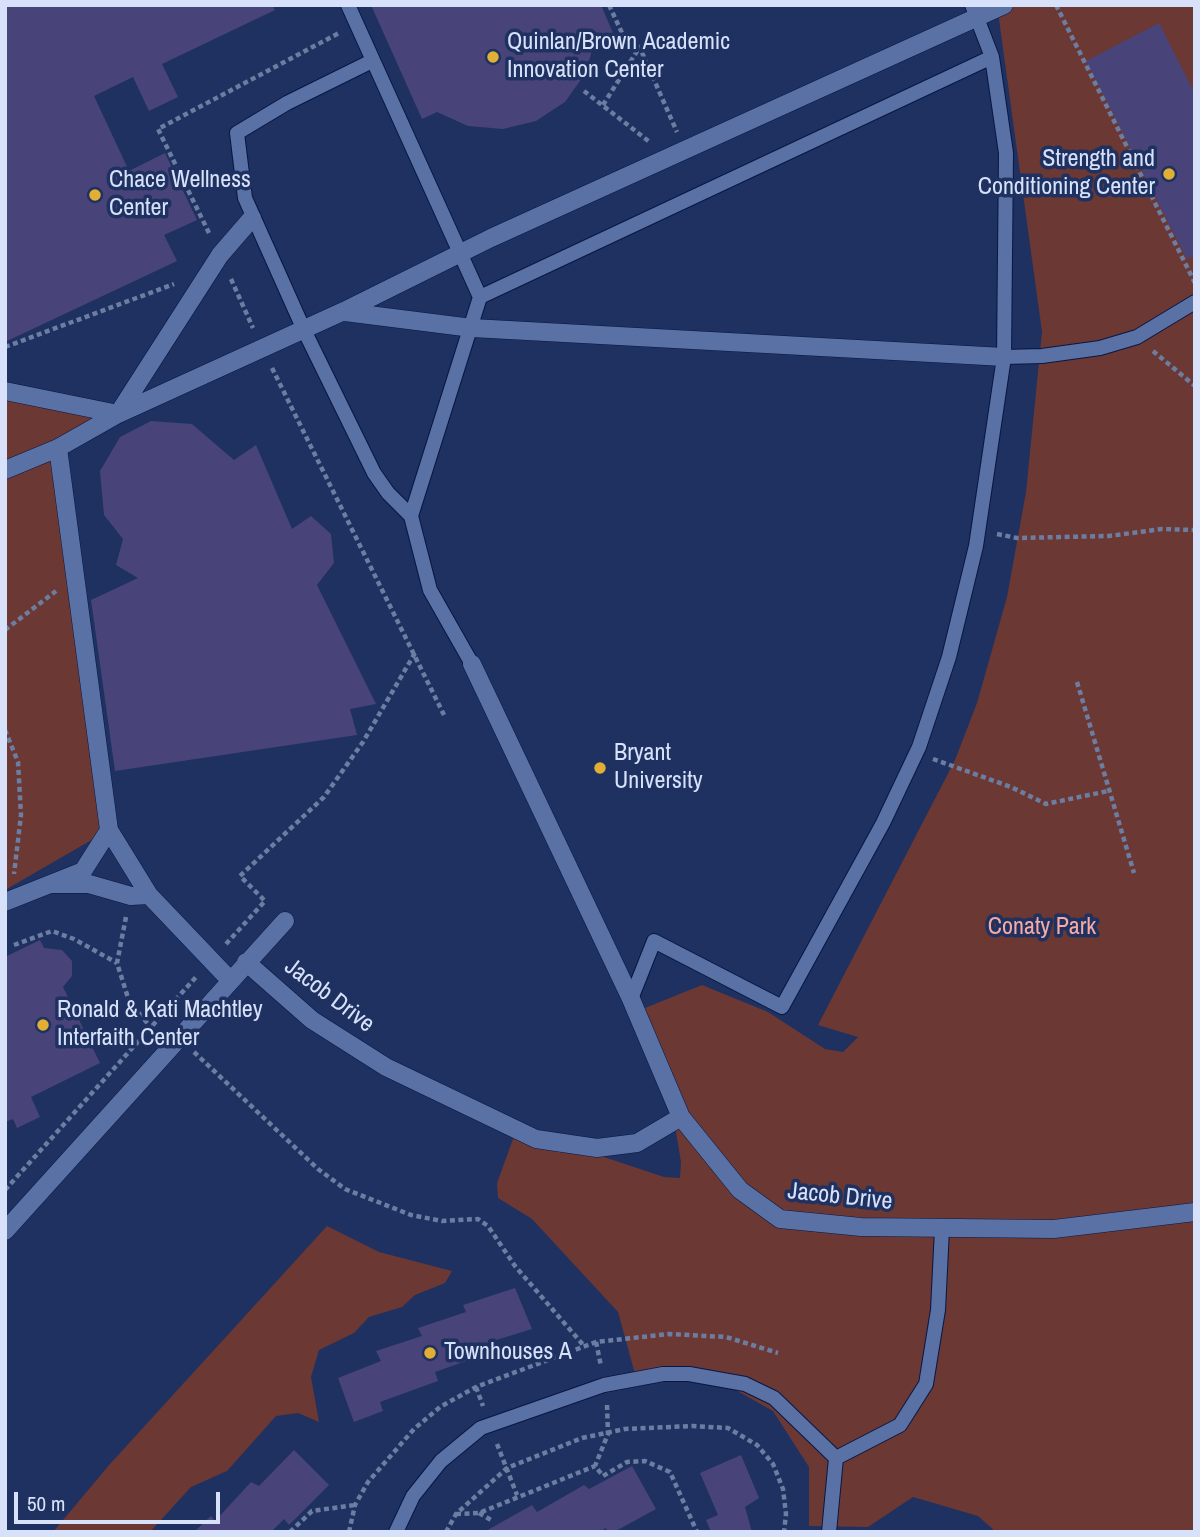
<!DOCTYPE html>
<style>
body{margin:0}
#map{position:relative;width:1200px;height:1537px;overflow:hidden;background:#1e3160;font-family:"Archivo Narrow",sans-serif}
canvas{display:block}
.frame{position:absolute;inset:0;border:7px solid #d7e2fa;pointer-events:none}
.scale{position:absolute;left:14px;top:1492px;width:206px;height:32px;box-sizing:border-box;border:4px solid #d7e2fa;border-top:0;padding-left:9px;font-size:21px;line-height:24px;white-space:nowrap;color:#d7e2fa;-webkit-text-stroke:5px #1e3160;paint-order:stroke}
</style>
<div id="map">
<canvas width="1200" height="1537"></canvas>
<div class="frame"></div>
<div class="scale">50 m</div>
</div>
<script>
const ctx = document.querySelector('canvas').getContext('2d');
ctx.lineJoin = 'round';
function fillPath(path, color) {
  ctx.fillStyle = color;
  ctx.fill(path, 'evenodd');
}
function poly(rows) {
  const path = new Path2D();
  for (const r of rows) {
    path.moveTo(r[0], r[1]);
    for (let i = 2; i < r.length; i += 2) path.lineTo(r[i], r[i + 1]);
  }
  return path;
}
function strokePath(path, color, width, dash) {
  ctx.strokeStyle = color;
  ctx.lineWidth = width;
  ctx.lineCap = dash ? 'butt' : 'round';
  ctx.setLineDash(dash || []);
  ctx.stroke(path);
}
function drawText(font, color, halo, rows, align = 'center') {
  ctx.font = font + ' "Archivo Narrow",sans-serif';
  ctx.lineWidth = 7;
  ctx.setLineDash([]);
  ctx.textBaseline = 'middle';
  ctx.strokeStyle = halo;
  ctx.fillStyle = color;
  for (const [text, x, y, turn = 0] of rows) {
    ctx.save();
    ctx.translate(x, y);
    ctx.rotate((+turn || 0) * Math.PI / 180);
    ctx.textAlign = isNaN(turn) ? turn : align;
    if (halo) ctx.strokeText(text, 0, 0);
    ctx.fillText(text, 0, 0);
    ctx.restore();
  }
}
fillPath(poly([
 [997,5,1195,5,1195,1532,996,1532,978,1516,913,1497,868,1527,809,1526,809,1467,773,1411,725,1384,635,1374,618,1312,532,1219,498,1198,497,1183,517,1128,664,1177,680,1178,681,1162,665,1065,640,1010,702,985,768,1012,825,1049,843,1052,858,1037,818,1025,955,760,977,703,1007,597,1026,492,1042,332],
 [5,391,118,414,58,449,109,830,5,890],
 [327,1226,379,1252,452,1271,445,1283,415,1295,402,1307,369,1317,354,1333,319,1350,311,1377,319,1422,298,1413,276,1416,227,1471,191,1487,150,1532,53,1532,110,1464]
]), '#6b3834');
fillPath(poly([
 [5,5,272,5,275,10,162,64,178,97,149,111,133,77,94,96,129,171,165,153,197,220,164,235,177,261,5,342],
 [371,5,601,5,613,33,595,41,585,74,565,102,536,121,503,129,468,126,437,112,422,119],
 [1159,23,1195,94,1195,255,1187,259,1086,61],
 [151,421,192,424,234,460,256,445,292,529,311,516,331,534,334,563,317,585,376,704,350,709,357,735,115,771,91,600,138,578,116,565,123,539,104,515,100,471,120,437],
 [40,940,44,948,62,950,72,961,72,976,63,987,100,1063,31,1097,40,1117,17,1128,13,1119,5,1122,5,957],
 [515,1288,532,1329,480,1345,483,1355,435,1372,438,1381,380,1402,383,1411,354,1422,338,1378,381,1361,376,1351,422,1336,418,1328,466,1312,463,1305],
 [294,1450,329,1485,289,1525,284,1519,271,1532,194,1532,211,1516,215,1521,251,1482,259,1486],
 [741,1455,759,1498,745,1507,752,1532,711,1532,706,1520,718,1515,700,1473],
 [632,1466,656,1509,614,1532,608,1532,606,1528,599,1532,484,1532,532,1505,537,1512,584,1485,589,1489]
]), '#484479');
const lane = poly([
 [348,5,480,297,411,516],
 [372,61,287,103,237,133,245,198,304,330,374,473,388,493,411,516,430,590,472,664],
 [480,297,992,57],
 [1004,357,1042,356,1100,348,1137,337,1195,302],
 [631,999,654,941,782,1007,883,823,919,747,949,657,976,546,1004,357,1006,153,992,57,972,5],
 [836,1458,900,1425,926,1384,938,1310,942,1229],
 [396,1532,413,1496,441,1461,481,1428,604,1385,663,1374,689,1374,745,1384,774,1398,836,1458,829,1532]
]);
const street = poly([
 [345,312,472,328,1004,357],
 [5,391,118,414,220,255,252,218],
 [58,448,109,830,149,895],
 [5,470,58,448,118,414,344,311,491,238,1004,5],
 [472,664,631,999,681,1117,740,1190,780,1219,861,1227,1054,1229,1195,1212],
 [51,884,89,884,131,896,149,895,230,980],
 [5,902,83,871,109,830],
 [246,962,312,1020,386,1067,536,1139,597,1148,637,1143,681,1117],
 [5,1231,285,921]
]);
strokePath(lane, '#081743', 16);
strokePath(street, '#081743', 19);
strokePath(poly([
 [609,5,623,35,640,48,677,132],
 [1056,5,1195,283],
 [584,91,651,143],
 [603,105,639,48],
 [209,233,158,129,339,33],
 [231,279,253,328],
 [5,347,174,284],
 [1153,351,1195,386],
 [272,368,444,715],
 [997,534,1017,538,1109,536,1162,529,1195,530],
 [5,630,56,591],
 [1077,682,1134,873],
 [5,730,18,762,21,815,14,874],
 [933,759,1011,787,1046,804,1108,791],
 [126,917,117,963,129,1001,153,1030],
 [226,944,265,901,240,876,324,797,363,742,415,653],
 [14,945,52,931,74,939,117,963],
 [194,1052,318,1169,345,1189,411,1215,442,1221,478,1219,488,1226,515,1266,585,1347],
 [5,1190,196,977],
 [596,1342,601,1366],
 [476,1387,483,1406],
 [607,1405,608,1434,595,1466,603,1476,627,1462,645,1461,670,1472,697,1532],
 [497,1444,517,1495],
 [479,1513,491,1520],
 [456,1514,479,1513,595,1466],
 [290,1532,312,1511,355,1505],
 [349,1532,355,1505,368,1482,414,1429,440,1407,476,1387,596,1342,669,1334,726,1337,778,1353],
 [446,1532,456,1514,507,1468,582,1438,625,1429,693,1426,728,1428,757,1445,773,1464,783,1489,786,1514,784,1532]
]), '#6d7da2', 4.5, [5, 3.5]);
strokePath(lane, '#5971a5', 14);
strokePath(street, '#5971a5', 18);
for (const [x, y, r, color] of [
 [493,57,7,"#e1af34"],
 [1169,174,7,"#e1af34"],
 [95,195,7,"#e1af34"],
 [600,768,7,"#e1af34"],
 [43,1025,7,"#e1af34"],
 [430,1353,7,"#e1af34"]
]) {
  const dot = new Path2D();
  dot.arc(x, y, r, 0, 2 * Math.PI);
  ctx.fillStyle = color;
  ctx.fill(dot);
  strokePath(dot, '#1e3160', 2.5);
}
drawText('24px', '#d7e2fa', '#1e3160', [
 ["Quinlan/Brown Academic",507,43],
 ["Innovation Center",507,71],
 ["Strength and",1155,160,"right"],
 ["Conditioning Center",1155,188,"right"],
 ["Chace Wellness",109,181],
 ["Center",109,209],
 ["Bryant",614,754],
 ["University",614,782],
 ["Ronald & Kati Machtley",57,1011],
 ["Interfaith Center",57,1039],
 ["Townhouses A",444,1353]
], 'left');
drawText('24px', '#f8a9a2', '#1e3160', [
 ["Conaty Park",1042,928]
]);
drawText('24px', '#d7e2fa', '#1e3160', [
 ["Jacob Drive",329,996,37],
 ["Jacob Drive",840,1197,6]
]);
</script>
